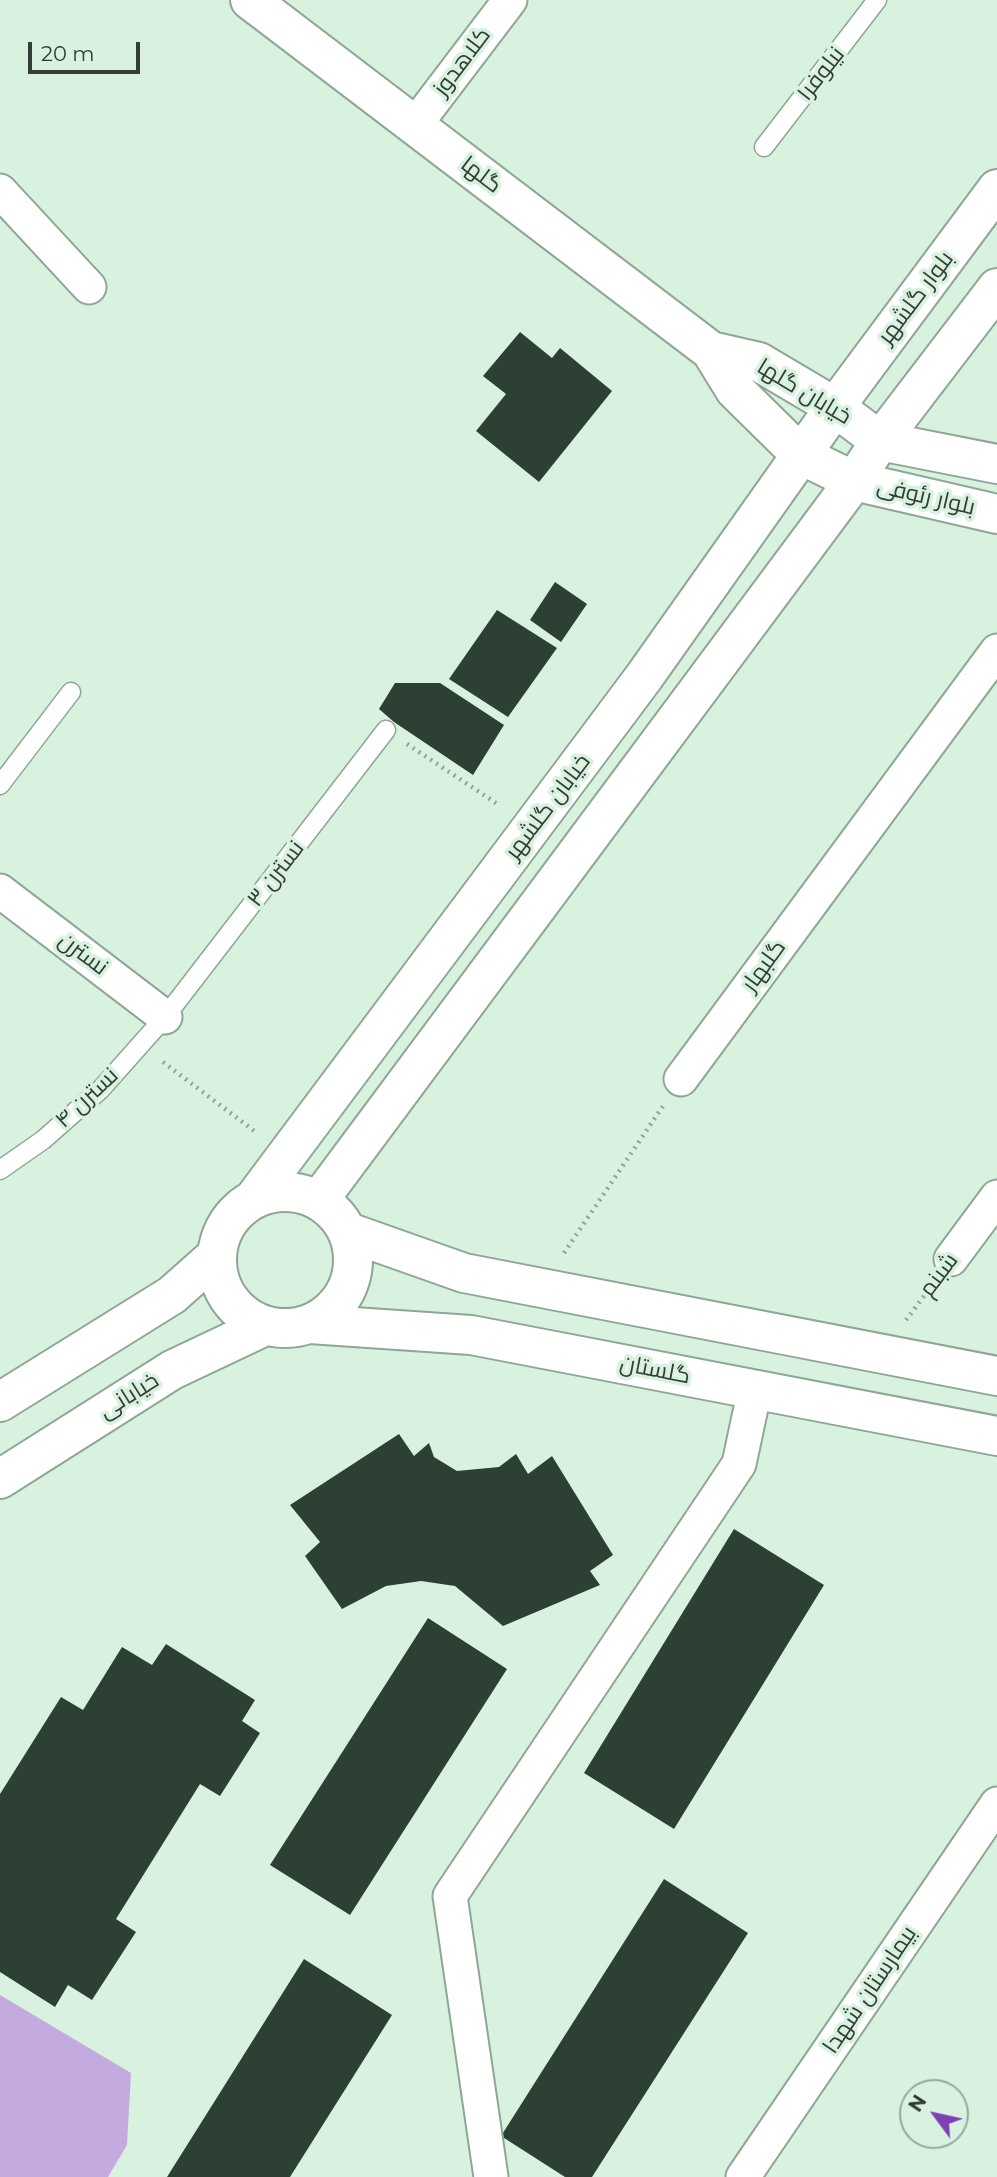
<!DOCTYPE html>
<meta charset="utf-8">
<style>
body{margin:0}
#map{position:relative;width:997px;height:2177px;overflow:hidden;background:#d8f2df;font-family:Montserrat,sans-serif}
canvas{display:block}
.north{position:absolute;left:899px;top:2079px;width:70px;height:70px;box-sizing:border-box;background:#d8f2df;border:2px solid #96aa9b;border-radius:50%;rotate:303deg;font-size:19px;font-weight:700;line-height:28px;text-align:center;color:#333d36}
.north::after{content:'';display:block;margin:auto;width:24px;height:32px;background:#803fb4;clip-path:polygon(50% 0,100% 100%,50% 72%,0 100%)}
.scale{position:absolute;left:28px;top:42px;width:112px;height:32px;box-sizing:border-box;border:4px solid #333d36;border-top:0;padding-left:9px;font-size:21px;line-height:24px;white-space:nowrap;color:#333d36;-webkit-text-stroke:5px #d8f2df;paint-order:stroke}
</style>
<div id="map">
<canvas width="997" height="2177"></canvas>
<div class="north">N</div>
<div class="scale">20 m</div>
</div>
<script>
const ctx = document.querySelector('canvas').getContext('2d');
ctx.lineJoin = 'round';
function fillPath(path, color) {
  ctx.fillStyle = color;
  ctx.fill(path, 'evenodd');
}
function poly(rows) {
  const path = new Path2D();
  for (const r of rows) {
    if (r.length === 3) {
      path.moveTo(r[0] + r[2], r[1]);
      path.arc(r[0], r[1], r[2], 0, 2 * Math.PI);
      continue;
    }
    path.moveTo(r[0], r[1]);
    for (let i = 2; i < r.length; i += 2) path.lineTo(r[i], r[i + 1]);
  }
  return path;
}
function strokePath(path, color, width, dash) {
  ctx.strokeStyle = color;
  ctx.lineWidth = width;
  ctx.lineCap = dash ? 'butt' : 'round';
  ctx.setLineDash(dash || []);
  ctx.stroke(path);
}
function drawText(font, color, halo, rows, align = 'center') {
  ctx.font = font + ' Montserrat,Cairo,sans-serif';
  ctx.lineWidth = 7;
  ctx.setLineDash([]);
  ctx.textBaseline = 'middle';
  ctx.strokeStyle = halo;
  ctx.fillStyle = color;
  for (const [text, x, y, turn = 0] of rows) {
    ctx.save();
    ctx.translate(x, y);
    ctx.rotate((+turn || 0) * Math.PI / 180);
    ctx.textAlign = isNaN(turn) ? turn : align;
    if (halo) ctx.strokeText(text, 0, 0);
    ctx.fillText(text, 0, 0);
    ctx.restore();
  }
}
fillPath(poly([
 [0,1995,131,2073,127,2145,108,2177,0,2177]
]), '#c4abdf');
fillPath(poly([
 [520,332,552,358,560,348,612,391,539,482,476,431,506,394,483,376],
 [555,582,587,604,561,642,530,620],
 [497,610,557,648,508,717,449,679],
 [395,683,440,683,504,725,473,775,394,722,379,709],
 [399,1434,414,1456,429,1443,434,1457,457,1471,499,1467,516,1454,528,1474,552,1456,613,1555,590,1571,600,1585,503,1626,455,1586,421,1581,386,1586,342,1609,305,1556,320,1542,290,1505],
 [734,1529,824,1585,674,1829,584,1773],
 [428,1618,507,1669,350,1915,270,1865],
 [166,1644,255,1700,242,1721,260,1733,220,1796,200,1784,116,1919,136,1932,92,2000,68,1985,55,2007,0,1972,0,1794,61,1697,83,1710,122,1647,152,1665],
 [664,1879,748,1933,592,2177,565,2177,501,2136],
 [304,1959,392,2015,290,2177,167,2177]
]), '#2c4133');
const lane = poly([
 [764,147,877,0],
 [0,785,71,692],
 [0,1170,43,1140,101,1089,165,1017,386,730]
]);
const street = poly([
 [415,125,510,0],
 [0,191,89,287],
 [0,891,165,1017],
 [681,1079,997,651],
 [951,1259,997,1197],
 [491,2177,450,1896,739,1464,755,1389],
 [743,2177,997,1804]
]);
const secondary = poly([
 [250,0,711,351,735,390,801,455,854,481,997,514],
 [711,351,759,362,835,407,880,441,997,464],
 [285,1260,68],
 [253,1200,644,677,835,407,997,189],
 [319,1200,854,481,880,441,997,288],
 [348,1232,464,1273,997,1376],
 [310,1324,471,1335,997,1436],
 [0,1402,172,1295,217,1255],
 [0,1479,172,1370,265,1326]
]);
strokePath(lane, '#8ea795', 21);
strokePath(street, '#8ea795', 37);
strokePath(secondary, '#8ea795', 42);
strokePath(poly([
 [407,744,499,805],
 [163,1062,257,1133],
 [564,1253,663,1106],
 [906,1320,930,1288]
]), '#92a597', 4.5, [2, 5]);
strokePath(lane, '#fff', 18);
strokePath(street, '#fff', 33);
strokePath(secondary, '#fff', 38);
drawText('23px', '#333d36', '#d8f2df', [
 ["کلاهدوز",462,62,-53],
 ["نیلوفر۱",821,74,-52],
 ["گلها",481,175,37],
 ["بلوار گلشهر",916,298,-53],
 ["خیابان گلها",804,392,31],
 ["بلوار رئوفی",926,497,13],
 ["خیابان گلشهر",548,807,-53],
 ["نسترن ٣",276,874,-52],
 ["نسترن",83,954,37],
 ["گلبهار",764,966,-54],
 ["نسترن ۴",87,1098,-43],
 ["شبنم",939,1275,-53],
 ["گلستان",655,1370,11],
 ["خیابانی",129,1396,-32],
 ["بیمارستان شهدا",870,1990,-56]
]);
</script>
